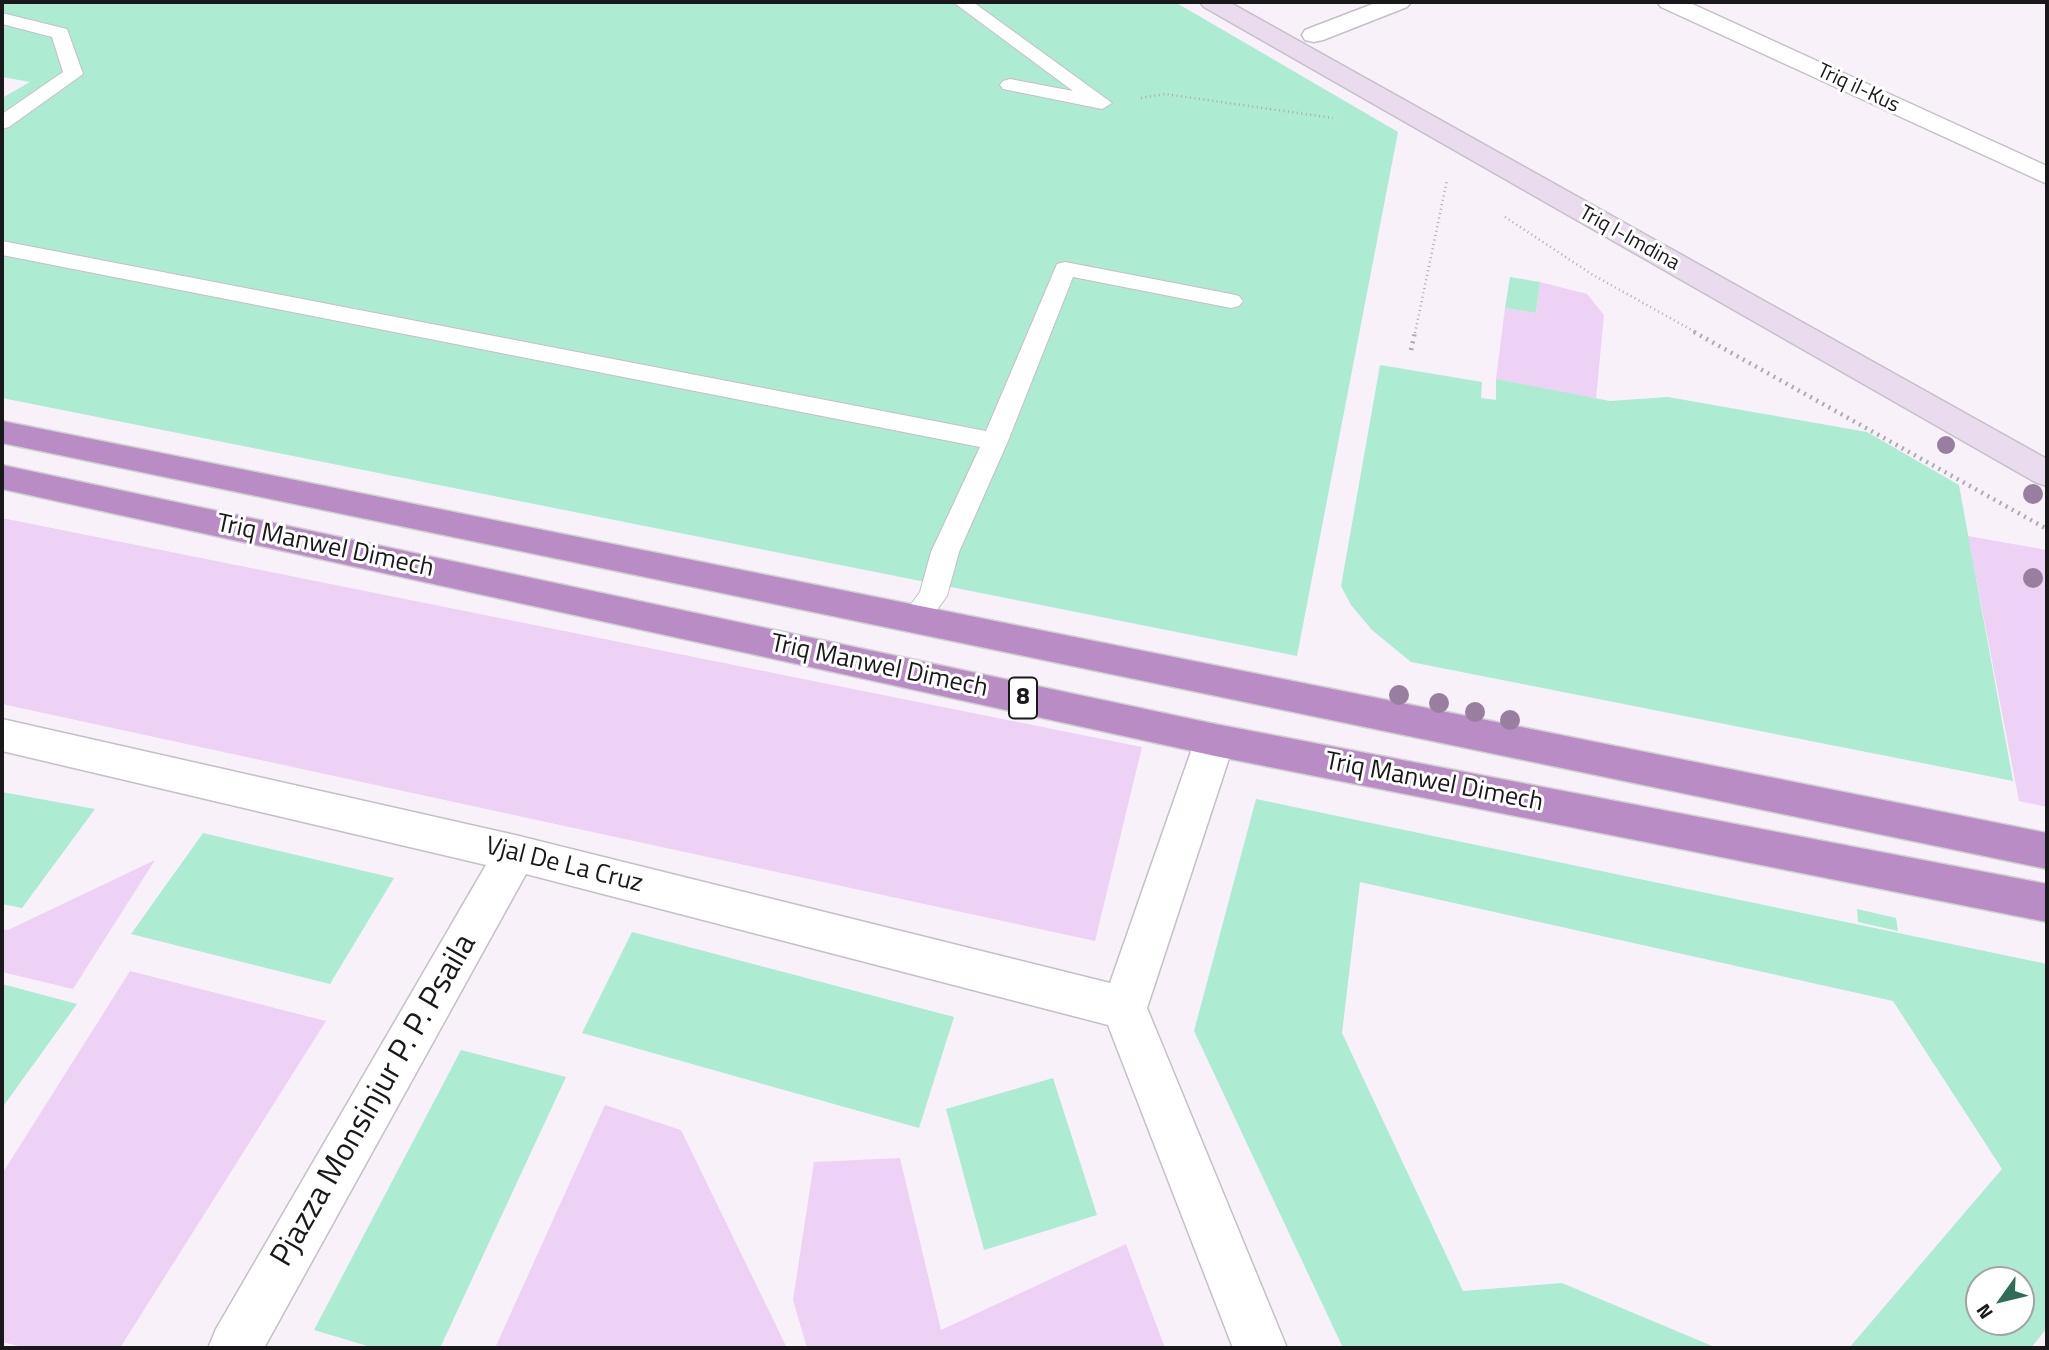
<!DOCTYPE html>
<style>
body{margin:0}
#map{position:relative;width:2049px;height:1350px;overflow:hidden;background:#f8f1fa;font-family:"Titillium Web",sans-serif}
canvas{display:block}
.frame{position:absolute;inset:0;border:4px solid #1a181b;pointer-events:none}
.north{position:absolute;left:1965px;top:1266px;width:70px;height:70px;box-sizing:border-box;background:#fff;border:2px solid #a3a3a4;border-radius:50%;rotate:236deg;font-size:19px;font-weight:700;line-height:28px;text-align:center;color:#1a181b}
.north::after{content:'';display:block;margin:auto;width:24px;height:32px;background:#306d59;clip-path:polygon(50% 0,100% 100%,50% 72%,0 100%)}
</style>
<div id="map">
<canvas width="2049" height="1350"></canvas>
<div class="frame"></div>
<div class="north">N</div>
</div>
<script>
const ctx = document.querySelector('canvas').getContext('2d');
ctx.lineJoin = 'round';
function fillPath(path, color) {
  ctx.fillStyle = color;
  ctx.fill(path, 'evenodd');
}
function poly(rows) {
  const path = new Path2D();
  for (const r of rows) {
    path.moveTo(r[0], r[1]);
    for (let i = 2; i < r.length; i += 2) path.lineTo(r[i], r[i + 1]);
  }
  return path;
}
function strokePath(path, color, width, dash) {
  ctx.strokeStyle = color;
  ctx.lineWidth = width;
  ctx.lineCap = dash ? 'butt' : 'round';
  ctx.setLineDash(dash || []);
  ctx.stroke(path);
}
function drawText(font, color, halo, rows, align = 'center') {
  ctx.font = font + ' "Titillium Web",sans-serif';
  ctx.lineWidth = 6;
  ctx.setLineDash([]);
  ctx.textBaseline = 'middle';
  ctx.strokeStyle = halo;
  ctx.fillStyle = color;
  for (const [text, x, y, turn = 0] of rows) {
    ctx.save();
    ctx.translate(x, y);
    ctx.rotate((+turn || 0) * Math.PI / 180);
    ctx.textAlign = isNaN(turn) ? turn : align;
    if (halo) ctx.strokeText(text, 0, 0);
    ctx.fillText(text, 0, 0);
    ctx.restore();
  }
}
fillPath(poly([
 [1540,282,1587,294,1604,315,1596,399,1496,379,1505,308,1536,313],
 [2,518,1142,747,1095,941,2,704],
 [1968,536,2047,550,2047,807,2019,801],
 [155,860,73,989,2,972,2,929,8,930],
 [130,971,326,1021,120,1348,28,1348,2,1342,2,1174],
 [605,1105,681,1130,787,1348,495,1348],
 [900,1158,941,1330,1126,1244,1165,1348,807,1348,793,1300,814,1162]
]), '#eed2f5');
fillPath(poly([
 [2,2,1175,2,1398,132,1297,656,2,398,2,98,30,82,2,77],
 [1510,277,1540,282,1536,313,1505,308],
 [1380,365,1482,382,1481,398,1496,400,1496,379,1610,401,1668,397,1867,432,1959,485,2013,781,1411,662,1372,630,1351,605,1341,586],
 [2,792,95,809,22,908,2,904],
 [1256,799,2047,964,2047,1328,2031,1348,1849,1348,2002,1169,1893,1001,1360,882,1342,1033,1463,1291,1562,1283,1717,1348,1343,1348,1194,1031],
 [1979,1280,2021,1280,2021,1322,1979,1322],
 [203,833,394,878,330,984,131,934],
 [1857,909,1896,918,1898,931,1858,922],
 [632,932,954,1017,919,1128,582,1033],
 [2,984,77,1004,2,1108],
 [461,1050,566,1077,440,1348,374,1348,314,1330],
 [1053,1078,1097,1215,984,1250,946,1109]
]), '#adebd3');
const lane = poly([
 [953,2,973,2,1112,103,1102,109,1003,89,1000,85,1003,81,1010,79,1073,91,953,2],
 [2,13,67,29,83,74,9,127,2,129,2,114,63,72,52,37,2,24,2,13],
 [2,241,986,431,1057,264,1065,262,1231,294,1239,296,1243,301,1239,306,1231,308,1073,277,1008,441,959,552,947,596,925,626,915,629,905,626,901,618,920,592,931,552,980,447,2,255,2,241]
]);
const street = poly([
 [1378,2,1411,2,1407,7,1323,40,1314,42,1305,40,1302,35,1305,30,1378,2],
 [1657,2,1688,2,2047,166,2047,184,1661,7,1657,2],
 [2,719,515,835,1110,983,1195,740,1201,728,1215,724,1229,728,1235,740,1147,1008,1287,1348,1233,1348,1108,1025,526,874,264,1348,208,1348,216,1329,486,865,2,751,2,719]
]);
const secondary = poly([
 [1200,2,1229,2,2047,459,2047,486,2035,482,1204,7,1200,2]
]);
const highway = poly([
 [2,421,2047,833,2047,869,2,443,2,421],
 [2,465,1215,724,2047,884,2047,922,1215,756,2,489,2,465]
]);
strokePath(lane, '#c5bfc7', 2);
strokePath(street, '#c5bfc7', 3);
strokePath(secondary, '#c5bfc7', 3);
strokePath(highway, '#d1d1d1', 3);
strokePath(poly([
 [1141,98,1165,94,1333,118],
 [1505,217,1593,275,1697,333],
 [1415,333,1447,180]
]), '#afa9b0', 2.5, [1, 3.5]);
strokePath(poly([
 [1694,332,2047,529],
 [1411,350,1415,332]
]), '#afa9b0', 4.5, [2, 5]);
fillPath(lane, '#fff');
fillPath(street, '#fff');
fillPath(secondary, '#eadcee');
fillPath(highway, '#b98cc6');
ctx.fillStyle = '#987e9f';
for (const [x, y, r] of [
 [1946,445,9],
 [2033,494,10],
 [2033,578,10],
 [1399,695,10],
 [1439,703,10],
 [1475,712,10],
 [1510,720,10]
]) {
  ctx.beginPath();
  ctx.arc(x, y, r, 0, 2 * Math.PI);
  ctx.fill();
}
drawText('21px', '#1a181b', '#fff', [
 ["Triq il-Kus",1858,89,25],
 ["Triq l-Imdina",1629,239,29]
]);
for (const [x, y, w] of [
 [1023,698,28]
]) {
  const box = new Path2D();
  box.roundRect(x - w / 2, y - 20.5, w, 41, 5);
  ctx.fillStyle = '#fff';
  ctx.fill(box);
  strokePath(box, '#1a181b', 2);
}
drawText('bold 24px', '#1a181b', null, [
 ["8",1023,698]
]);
drawText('26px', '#1a181b', '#fff', [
 ["Triq Manwel Dimech",325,547,12],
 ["Triq Manwel Dimech",879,667,12],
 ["Triq Manwel Dimech",1434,783,11],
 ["Vjal De La Cruz",564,866,14]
]);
drawText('32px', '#1a181b', '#fff', [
 ["Pjazza Monsinjur P. P. Psaila",375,1101,-60]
]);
</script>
